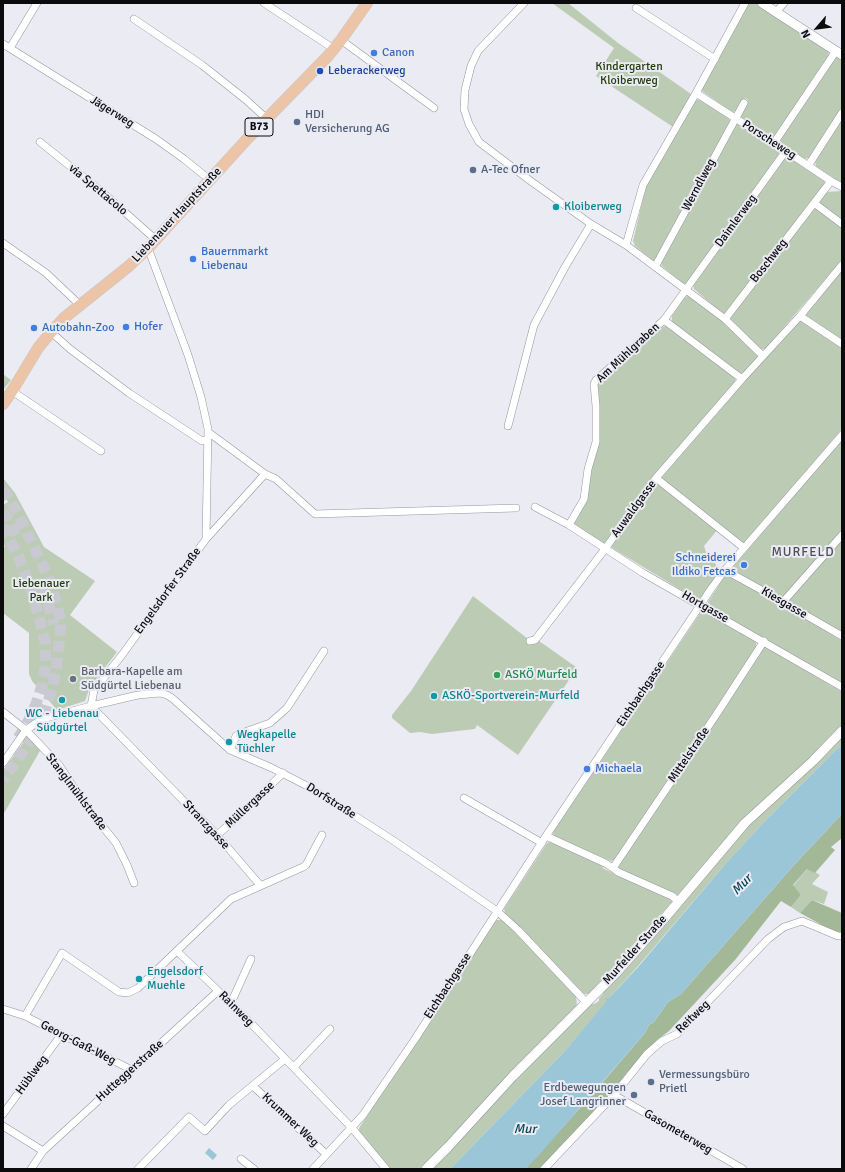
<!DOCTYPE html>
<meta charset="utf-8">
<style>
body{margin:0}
#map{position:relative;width:845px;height:1172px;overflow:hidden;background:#ebebf4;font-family:Signika,sans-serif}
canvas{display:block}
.frame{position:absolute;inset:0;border:4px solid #0b0b0e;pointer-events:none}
.north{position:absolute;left:797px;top:8px;width:40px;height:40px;-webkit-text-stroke:3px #ebebf4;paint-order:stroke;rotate:242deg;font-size:11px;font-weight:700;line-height:16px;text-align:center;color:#0b0b0e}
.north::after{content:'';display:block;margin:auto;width:14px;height:18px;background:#0b0b0e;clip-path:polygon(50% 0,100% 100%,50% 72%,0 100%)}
</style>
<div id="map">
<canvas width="845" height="1172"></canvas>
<div class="frame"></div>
<div class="north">N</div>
</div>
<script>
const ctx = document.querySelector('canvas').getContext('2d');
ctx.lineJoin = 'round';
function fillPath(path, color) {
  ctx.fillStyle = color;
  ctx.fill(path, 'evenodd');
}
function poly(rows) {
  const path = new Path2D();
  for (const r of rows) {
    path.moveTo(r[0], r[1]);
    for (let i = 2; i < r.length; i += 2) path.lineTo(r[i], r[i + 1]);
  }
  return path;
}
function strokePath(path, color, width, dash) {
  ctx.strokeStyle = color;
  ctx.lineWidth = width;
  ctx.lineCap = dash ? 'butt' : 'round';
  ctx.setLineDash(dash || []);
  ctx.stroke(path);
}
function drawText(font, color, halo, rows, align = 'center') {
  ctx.font = font + ' Signika,sans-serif';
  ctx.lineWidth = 4;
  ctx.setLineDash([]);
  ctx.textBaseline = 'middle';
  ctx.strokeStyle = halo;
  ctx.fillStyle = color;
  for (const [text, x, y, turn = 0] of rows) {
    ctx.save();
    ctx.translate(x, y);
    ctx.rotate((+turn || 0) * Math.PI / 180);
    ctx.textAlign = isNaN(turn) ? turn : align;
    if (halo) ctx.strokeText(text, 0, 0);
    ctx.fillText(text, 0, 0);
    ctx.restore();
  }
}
fillPath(poly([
 [552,3,568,3,618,43,691,94,673,127,596,76,614,48],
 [755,3,828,51,829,56,775,137,772,137,740,118,740,116,748,100,745,98,737,111,732,112,703,92,701,88,748,4],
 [837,57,842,60,842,107,809,158,804,159,781,144,780,139,833,58],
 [700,99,729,118,730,121,656,261,654,261,635,246,633,241,646,186,694,101],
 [842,119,842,183,816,167,815,161],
 [737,123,779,152,780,157,689,283,684,284,662,266,661,263,734,124],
 [789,156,824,179,825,185,726,313,722,313,694,289,693,285,784,157],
 [842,191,842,220,820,204,818,200,825,192],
 [817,208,842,227,842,260,765,349,760,349,729,319,812,209],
 [842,269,842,340,806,317,804,313],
 [689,295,724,322,756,353,758,357,745,372,740,373,672,322,672,316,684,298],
 [797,321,802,321,842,348,842,429,744,543,741,542,661,478],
 [668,326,735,376,735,383,605,545,575,526,574,523,590,473,598,382,660,327],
 [3,374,11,380,3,390],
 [842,440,842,531,783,599,733,570,733,567],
 [3,478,15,493,44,547,95,581,70,615,117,652,90,687,85,701,82,702,57,710,32,681,29,674,29,633,3,613,3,549,5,546,3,543,3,505,8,502,3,494],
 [657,483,663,485,718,529,704,546,706,552,721,571,702,598,696,599,612,548,611,545],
 [842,539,842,635,790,603,789,600],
 [729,575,813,623,842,641,842,685,709,606,708,602,724,577],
 [473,596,528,639,532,636,576,667,567,683,518,755,477,725,475,729,432,734,420,732,410,733,392,718,392,715,411,691],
 [704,611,756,642,756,647,680,763,615,860,611,861,554,836,553,832,701,612],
 [763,645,842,692,842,728,744,820,678,895,619,870,618,866],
 [842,735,842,746,837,749,766,820,727,862,639,965,609,998,606,998,607,1002,564,1052,450,1169,436,1169,433,1167,462,1135,589,1003,594,1004,599,1001,599,998,603,994,601,991,747,827],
 [28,736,41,749,3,815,3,771],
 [552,842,600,863,604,869,671,897,672,902,589,994,584,994,505,913,504,909,547,843],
 [808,868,820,875,812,884,828,892,824,904,812,900,800,913,791,907,801,895,793,886],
 [496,920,502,920,533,950,576,996,577,1006,421,1169,390,1169,359,1131,359,1128]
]), '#bcccb4');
fillPath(poly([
 [842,814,842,838,831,847,835,850,815,873,807,869,793,885,801,895,791,907,781,901,735,960,669,1031,657,1040,641,1057,597,1110,539,1169,525,1169,590,1097,645,1033,649,1025,654,1022,668,1002,681,994,794,865],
 [812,900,842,913,842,936,800,913]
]), '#a2b897');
fillPath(poly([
 [842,746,842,814,794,865,681,994,668,1002,654,1022,649,1025,645,1033,539,1155,525,1169,450,1169,564,1052,606,1002,606,998,609,998,639,966,727,862,766,820,837,749],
 [209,1148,217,1155,213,1160,205,1153]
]), '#9bc6d8');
strokePath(poly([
 [3,489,18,514,47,574,57,604,61,623,57,664,53,686,46,709,37,728,26,747,3,780],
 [3,511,16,535],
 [3,526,19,558,31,588,45,641,46,663,42,685,36,704,27,724,18,738],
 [44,587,54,624]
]), '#c9c9d2', 11, [11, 5.5]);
const minor = poly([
 [264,3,334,49],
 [524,3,478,51,471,66,465,90,464,109,469,124,479,142,532,182,591,224,626,245,725,319,763,356],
 [636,8,715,59],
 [776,12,784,3],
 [134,19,202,65,245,99,267,119],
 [341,40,434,108],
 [3,44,156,139,184,159,210,180],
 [10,48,37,3],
 [696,93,774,143,831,181,842,187],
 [40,142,101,191,155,239],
 [774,143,836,51],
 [808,166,842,113],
 [814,203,842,224],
 [3,243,46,273,80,305],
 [626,245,643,185,696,93,745,3],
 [655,267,744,103],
 [800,316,842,344],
 [725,319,831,181],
 [664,320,742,379],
 [51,332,70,349,129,393,196,437,202,441,207,440],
 [12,391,101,451],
 [508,426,534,325,565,267,591,224],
 [208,432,265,474,276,479,315,514,516,508],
 [656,478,744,548],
 [535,507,569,525,584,499,588,469,596,442,596,406,594,384,596,380,664,320,785,152],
 [569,525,643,573,842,687],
 [206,539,265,474],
 [725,570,783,602,842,636],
 [783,602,842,535],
 [530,641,535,640,605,549,656,478,742,379,800,316,842,265],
 [91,706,94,690,122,655,206,539,208,429,201,397,188,355,148,248],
 [91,706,217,835,260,885],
 [3,712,26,730,59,765,86,806,116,843,127,865,134,883],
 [230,750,236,736,239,734,270,723,287,708,324,651],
 [3,763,26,730,42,719,91,706,138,695,160,693,167,695,172,698,230,750,272,768,313,789,391,839,497,911,518,930,586,1002],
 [464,798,542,843],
 [217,835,238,817,283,773],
 [546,836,605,863,613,868],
 [678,901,672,896,618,872,613,868,716,715,764,641],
 [177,951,242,1014,352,1128,386,1169],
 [231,1003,251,959],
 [3,1009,25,1016,132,1070],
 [25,1016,62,953,119,992,128,993,138,988,231,899,303,867,306,865,322,835],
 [294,1067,330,1029],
 [253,1086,326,1154],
 [614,1095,743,1169],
 [3,1114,61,1035],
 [3,1126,43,1151],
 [241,1159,254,1169],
 [31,1169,43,1151,218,991],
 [138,1169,189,1117,205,1131,229,1105,285,1059],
 [313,1169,363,1115,415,1039,546,836,711,589,725,570,842,435],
 [544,1169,614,1095,647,1054,662,1041,677,1034,768,939,784,927,802,921,838,936,842,936]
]);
const tertiary = poly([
 [762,3,842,55],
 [426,1169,448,1147,513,1076,617,972,664,919,745,823,813,761,842,731]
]);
const primary = poly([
 [3,404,12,391,38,348,51,332,64,318,129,266,148,248,248,138,328,56,341,40,367,3]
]);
strokePath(minor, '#94959d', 8);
strokePath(tertiary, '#94959d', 10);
strokePath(primary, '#c9c9ca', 12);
strokePath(minor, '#fff', 7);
strokePath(tertiary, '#fff', 9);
strokePath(primary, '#ecc4a7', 11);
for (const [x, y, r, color] of [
 [374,53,4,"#3f7fe0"],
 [320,71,4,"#1a4fb4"],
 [297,122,4,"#5c6f8a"],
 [473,170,4,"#5c6f8a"],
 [556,207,4,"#0f9aa8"],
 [193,259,4,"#3f7fe0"],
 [126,327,4,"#3f7fe0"],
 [34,328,4,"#3f7fe0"],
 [744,565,4,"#3f7fe0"],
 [497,675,4,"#2e9e5b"],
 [73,679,4,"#6b7280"],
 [434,696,4,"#0f9aa8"],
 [62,700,4,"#0f9aa8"],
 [229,742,4,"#0f9aa8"],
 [587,769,4,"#3f7fe0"],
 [139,979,4,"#0f9aa8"],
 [651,1082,4,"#5c6f8a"],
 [634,1095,4,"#5c6f8a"]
]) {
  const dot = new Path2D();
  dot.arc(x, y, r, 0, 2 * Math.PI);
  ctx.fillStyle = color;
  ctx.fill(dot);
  strokePath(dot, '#ebebf4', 1.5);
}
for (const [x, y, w] of [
 [259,127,28]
]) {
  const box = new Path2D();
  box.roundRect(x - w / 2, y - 9, w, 18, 3);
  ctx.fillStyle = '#ebebf4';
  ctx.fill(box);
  strokePath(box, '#0b0b0e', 1);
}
drawText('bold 11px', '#0b0b0e', null, [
 ["B73",259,127]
]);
drawText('12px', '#366cbe', '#ebebf4', [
 ["Canon",382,53],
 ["Bauernmarkt",201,252],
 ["Liebenau",201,266],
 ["Hofer",134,327],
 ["Autobahn-Zoo",42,328],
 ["Schneiderei",736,558,"right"],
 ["Ildiko Fetcas",736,572,"right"],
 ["Michaela",595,769]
], 'left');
drawText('12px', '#223e0e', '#ebebf4', [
 ["Kindergarten",629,67],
 ["Kloiberweg",629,81],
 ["Liebenauer",41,584],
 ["Park",41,598]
]);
drawText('12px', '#164399', '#ebebf4', [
 ["Leberackerweg",328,71]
], 'left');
drawText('12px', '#0b0b0e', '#ebebf4', [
 ["Jägerweg",112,112,32],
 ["Porscheweg",769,140,33],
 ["Werndlweg",699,185,-62],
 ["via Spettacolo",98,190,40],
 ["Liebenauer Hauptstraße",177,215,-47],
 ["Daimlerweg",736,221,-54],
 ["Boschweg",769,261,-52],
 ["Am Mühlgraben",628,353,-43],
 ["Auwaldgasse",634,509,-54],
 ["Engelsdorfer Straße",168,591,-54],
 ["Kiesgasse",784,603,30],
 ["Hortgasse",705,607,30],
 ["Eichbachgasse",641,694,-56],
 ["Mittelstraße",689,755,-56],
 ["Stanglmühlstraße",76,792,53],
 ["Dorfstraße",331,801,32],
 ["Müllergasse",250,805,-43],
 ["Stranzgasse",206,825,47],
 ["Murfelder Straße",635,950,-48],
 ["Eichbachgasse",448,986,-57],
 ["Rainweg",236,1009,45],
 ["Reitweg",693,1017,-44],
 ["Georg-Gaß-Weg",78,1043,27],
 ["Hutteggerstraße",130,1071,-42],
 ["Hüblweg",32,1075,-54],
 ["Krummer Weg",290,1120,43],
 ["Gasometerweg",678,1132,30]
]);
drawText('12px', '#4e5e75', '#ebebf4', [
 ["HDI",305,115],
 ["Versicherung AG",305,129],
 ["A-Tec Ofner",481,170],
 ["Vermessungsbüro",659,1075],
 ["Prietl",659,1089],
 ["Erdbewegungen",626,1088,"right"],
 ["Josef Langrinner",626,1102,"right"]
], 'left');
drawText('12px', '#0d838f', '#ebebf4', [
 ["Kloiberweg",564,207],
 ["ASKÖ-Sportverein-Murfeld",442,696],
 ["WC - Liebenau",62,714,"center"],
 ["Südgürtel",62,728,"center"],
 ["Wegkapelle",237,735],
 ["Tüchler",237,749],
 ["Engelsdorf",147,972],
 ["Muehle",147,986]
], 'left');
drawText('12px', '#5b616d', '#ebebf4', [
 ["Barbara-Kapelle am",81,672],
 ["Südgürtel Liebenau",81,686]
], 'left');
drawText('12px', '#27864d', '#ebebf4', [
 ["ASKÖ Murfeld",505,675]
], 'left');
ctx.letterSpacing = '1px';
drawText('13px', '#4f4f57', '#ebebf4', [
 ["MURFELD",803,553]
]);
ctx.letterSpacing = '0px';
drawText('italic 13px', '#054356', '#ebebf4', [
 ["Mur",742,885,-46],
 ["Mur",525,1130]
]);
</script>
